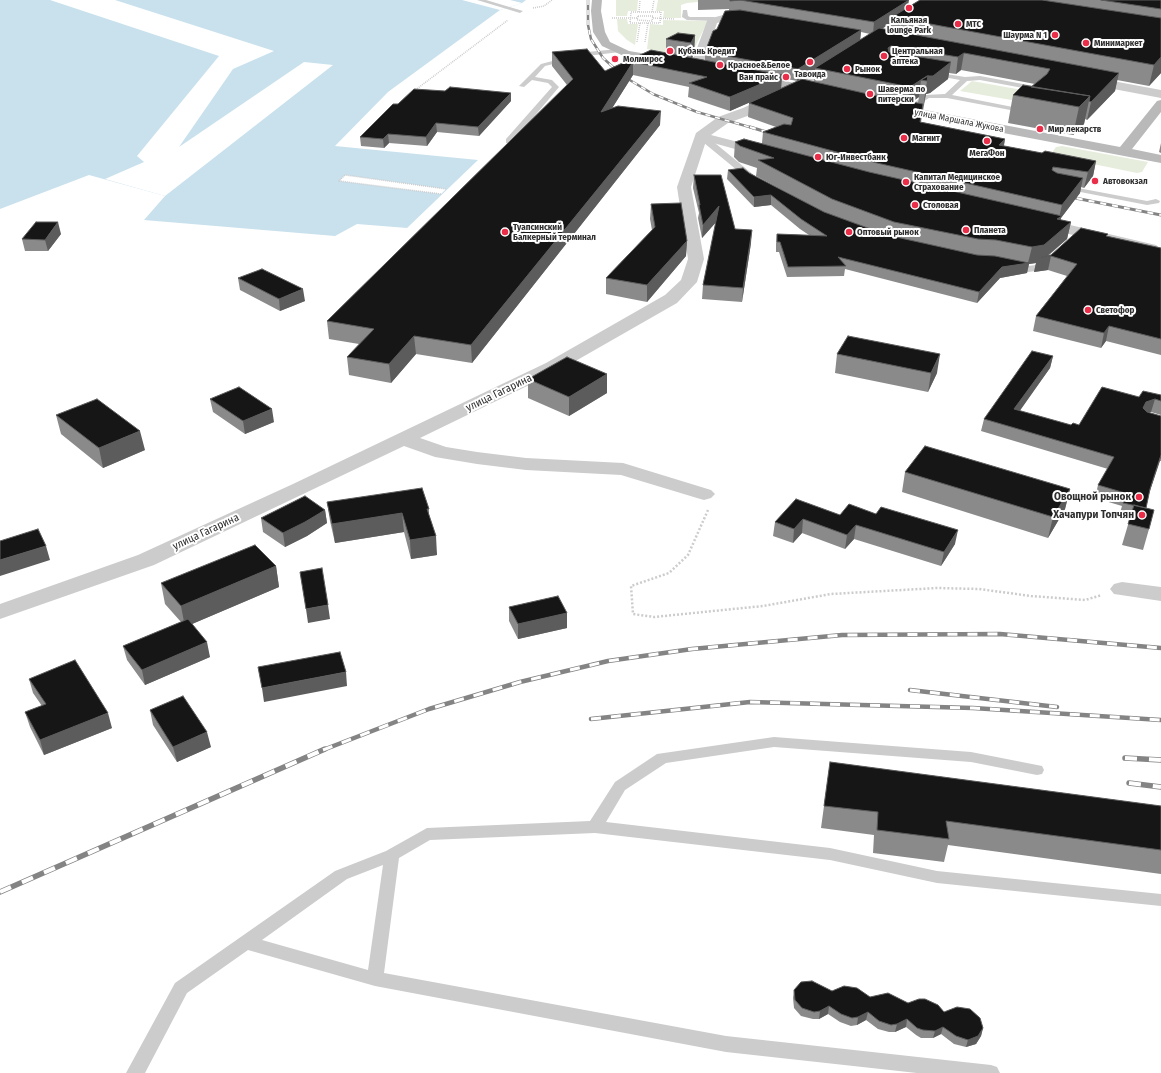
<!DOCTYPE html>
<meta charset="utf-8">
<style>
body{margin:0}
canvas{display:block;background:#fff}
</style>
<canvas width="1161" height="1073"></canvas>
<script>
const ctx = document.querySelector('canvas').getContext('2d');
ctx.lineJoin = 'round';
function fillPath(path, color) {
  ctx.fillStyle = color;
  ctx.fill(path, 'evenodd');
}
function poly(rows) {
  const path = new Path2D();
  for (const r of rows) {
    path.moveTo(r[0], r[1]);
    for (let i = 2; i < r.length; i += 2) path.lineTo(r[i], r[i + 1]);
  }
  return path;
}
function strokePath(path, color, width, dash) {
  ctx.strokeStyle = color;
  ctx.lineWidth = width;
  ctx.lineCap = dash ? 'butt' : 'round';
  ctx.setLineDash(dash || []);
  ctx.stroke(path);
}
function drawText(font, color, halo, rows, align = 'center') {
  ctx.font = font + ' "Fira Sans Condensed",sans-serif';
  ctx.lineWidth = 4;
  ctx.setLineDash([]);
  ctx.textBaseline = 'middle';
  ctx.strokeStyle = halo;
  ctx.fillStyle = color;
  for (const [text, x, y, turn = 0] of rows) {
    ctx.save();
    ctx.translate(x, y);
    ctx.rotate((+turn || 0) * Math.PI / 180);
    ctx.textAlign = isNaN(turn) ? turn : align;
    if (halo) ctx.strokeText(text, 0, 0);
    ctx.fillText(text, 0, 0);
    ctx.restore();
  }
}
fillPath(poly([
 [616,0,638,0,637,11,628,11,627,16,616,16],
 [658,0,698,0,698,2,687,3,681,5,681,18,663,18,664,11,656,11],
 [617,19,627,19,628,24,638,24,635,45,627,40,618,31],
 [663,20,708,21,690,57,647,49,650,24,663,25],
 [972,81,1028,91,1017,101,960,91],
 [1062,146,1148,162,1142,172,1137,173,1054,156,1051,154,1056,147]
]), '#e6eddd');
fillPath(poly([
 [0,0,526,0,522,3,500,10,388,92,335,146,478,160,407,228,357,224,335,236,144,220,165,196,89,175,0,209]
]), '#c8e1ed');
fillPath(poly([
 [50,0,115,0,274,51,233,69,179,147,304,62,333,65,165,196,105,179,144,162,137,156,219,56],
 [462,0,510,0,522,3,500,10],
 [345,175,446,189,441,194,339,181]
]), '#fff');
strokePath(poly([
 [533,8,544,6,552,0],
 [631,12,661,12,660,23,630,23,631,12],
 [639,12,640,0],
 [652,12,654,0],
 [638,16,653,16,652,21,637,20,638,16],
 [612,18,638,18],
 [653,18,674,19],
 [637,42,640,23],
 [645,42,648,23],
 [414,91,508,20],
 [441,194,339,181,345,175,446,189]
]), '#ccc', 1.5, [1, 1]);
strokePath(poly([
 [708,510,688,555,669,573,631,586,633,614,654,617,763,606,831,594,937,588,979,589,1031,596,1085,600,1102,595]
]), '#ccc', 2.5, [2, 2]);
fillPath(poly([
 [477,0,486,0,523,11,520,13,477,0],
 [683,10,687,10,688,16,690,17,714,17,717,19,714,21,687,20,682,17,683,10],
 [618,49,620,50,620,52,587,56,545,66,535,77,552,80,559,87,512,143,506,143,506,139,552,87,548,83,532,80,524,87,519,86,541,64,587,52,618,49],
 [934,72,965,77,980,76,1039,87,1042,89,1039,91,980,80,967,81,952,95,1028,110,1028,112,1026,113,947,98,929,98,907,112,903,112,903,110,925,95,945,94,960,80,932,75,932,73,934,72],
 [698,134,704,134,755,176,755,180,749,180,698,138,698,134],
 [1062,185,1147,201,1156,199,1160,201,1159,203,1147,205,1065,189,1061,187,1062,185],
 [1049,259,1053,262,1052,264,1047,268,1036,271,1028,272,1010,268,1009,266,1013,263,1028,266,1036,265,1049,259],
 [774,737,971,752,1037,765,1042,766,1044,770,1042,774,1037,775,971,762,774,747,666,763,625,790,606,822,830,848,937,871,1161,894,1161,906,937,883,830,860,595,833,430,840,399,858,384,973,726,1036,991,1065,997,1067,1000,1073,917,1073,726,1052,375,986,248,950,187,993,145,1073,126,1073,175,983,335,871,386,851,427,828,590,821,615,782,657,754,774,737],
 [383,865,368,970,262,940,347,879,383,865]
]), '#ccc');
fillPath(poly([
 [916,10,921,13,920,15,803,90,753,114,728,123,711,135,769,150,771,153,769,156,764,157,706,141,691,187,704,259,697,282,677,303,558,371,420,438,446,447,477,452,526,458,623,463,711,490,715,494,711,498,704,500,697,498,621,475,526,470,477,464,435,457,404,446,154,565,0,619,0,604,138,555,293,484,546,363,665,295,681,280,688,259,677,187,696,133,718,117,743,108,795,84,916,10],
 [727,14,751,16,756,19,751,22,727,20,717,23,702,67,700,70,692,70,690,67,707,21,708,19,727,14],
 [1086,76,1161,90,1161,98,1082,83,1080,80,1082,77,1086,76],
 [1040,218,1156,245,1161,249,1161,261,1155,259,1145,252,1035,226,1032,223,1035,220,1040,218],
 [1122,582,1161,587,1161,601,1114,594,1110,589,1114,584,1122,582]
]), '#ccc');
fillPath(poly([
 [592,0,602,0,601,11,605,32,610,42,629,51,671,58,673,61,671,64,667,65,626,57,602,46,593,32,591,11,592,0],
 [752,74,818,88,822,89,824,92,822,95,818,96,748,81,746,78,748,75,752,74],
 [1161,100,1161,112,1132,149,1161,155,1161,163,893,112,888,111,887,108,888,105,893,104,1120,147,1157,101,1161,100]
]), '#b9b9b9');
const railFar3 = poly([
 [588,0,588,25,591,39,603,58,623,76,653,94,697,112,753,128]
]);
const railFar2 = poly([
 [750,127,773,134],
 [1065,196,1161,215]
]);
const railFar1 = poly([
 [910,690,1057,707],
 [591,719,750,702,973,708,1161,720],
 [323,750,429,709,520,682,608,661,692,649,842,635,1000,634,1161,648]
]);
const rail = poly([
 [1125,758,1161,760],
 [1129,783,1161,787],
 [0,892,325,749]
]);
strokePath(railFar3, '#848484', 2.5);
strokePath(railFar2, '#848484', 3);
strokePath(railFar1, '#848484', 4.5);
strokePath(rail, '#848484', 5.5);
strokePath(railFar3, '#fff', 1.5, [5]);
strokePath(railFar2, '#fff', 2, [6]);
strokePath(railFar1, '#fff', 3, [10]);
strokePath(rail, '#fff', 4, [12]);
fillPath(poly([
 [698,0,908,0,908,7,920,0,1161,0,1161,73,1149,86,1117,80,1115,91,1087,120,1085,119,1084,124,1073,135,1008,123,1013,95,1031,87,1035,84,961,70,956,74,949,73,948,79,930,93,926,94,921,122,1005,139,1004,146,1042,153,1096,161,1093,176,1084,188,1081,187,1080,193,1061,218,1061,220,1071,222,1067,239,1048,256,1108,234,1107,236,1161,248,1161,355,1106,341,1101,348,1033,331,1036,316,1067,276,1048,270,1034,272,1036,263,1029,264,1027,273,1000,278,977,303,845,269,844,276,787,277,779,252,776,252,776,244,777,234,809,235,800,229,771,205,754,207,727,179,728,170,749,173,825,213,756,176,757,168,739,162,734,157,735,142,762,143,763,132,776,127,748,117,749,103,752,101,730,111,688,97,689,87,633,75,612,108,660,125,472,363,416,354,391,383,349,375,347,357,359,344,329,339,327,321,567,85,552,66,552,52,605,71,651,50,666,53,666,39,695,35,694,53,692,58,705,60,705,52,717,29,729,11,729,9,698,10],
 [891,23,890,30,882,29],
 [861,32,870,34,860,40],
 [815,70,814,82,797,81],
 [782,78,797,81,781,88],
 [919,97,918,103,912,102],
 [511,101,479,136,437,132,427,146,389,143,384,148,361,146,360,137],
 [1161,143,1161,153,1159,152],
 [694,175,735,229,751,243,742,302,702,299,703,285,716,222,702,238,698,218,699,213,693,188],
 [651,204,687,241,686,256,647,302,606,294,606,278,652,230,650,219],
 [61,234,48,251,25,251,22,239],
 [238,278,305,301,280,311,240,290],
 [837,354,937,373,928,392,835,373],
 [1053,356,1050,368,1019,411,1071,425,1079,425,1139,397,1161,395,1161,415,1151,412,1148,412,1161,416,1161,461,1160,461,1149,494,1146,508,1149,529,1143,550,1122,545,1130,518,1119,516,1122,506,1095,498,1098,485,1108,469,981,431,984,419],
 [607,374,607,393,569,416,528,398,528,379],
 [210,399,274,422,245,434,213,412],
 [56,415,145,450,103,468,61,434],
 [905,472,1070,489,1065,509,1048,538,902,492],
 [327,502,429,509,429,516,437,555,411,559,404,532,335,543,330,521],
 [325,510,327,523,307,536,285,547,263,532,261,518],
 [840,515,955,544,941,566,854,539,845,549,802,533,793,543,773,536,775,522],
 [276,566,279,587,192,624,210,657,145,685,127,660,123,646,181,622,165,604,161,583],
 [509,607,567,613,567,628,518,639,509,621],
 [29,679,112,728,44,755,30,727,25,712,42,706,33,693],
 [150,710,211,747,177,762,153,725],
 [830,762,1161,806,1161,874,948,845,944,862,873,853,874,835,821,828],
 [794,990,832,991,908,1003,944,1012,983,1028,981,1036,976,1044,966,1047,954,1044,941,1034,933,1038,921,1038,916,1035,906,1027,895,1032,889,1032,878,1029,866,1020,857,1025,851,1026,840,1022,828,1014,819,1019,813,1019,801,1016,794,1008,793,998]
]), '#8a8a8a');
fillPath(poly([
 [909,0,907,12,892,17,891,23,873,34,874,22],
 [861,30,860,42,815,68,815,70,797,81,798,69],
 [695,35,694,53,691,61,691,43],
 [891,46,889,63,888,48],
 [964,53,961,70,956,74,958,57],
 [1161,57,1161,73,1149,86,1154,65],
 [633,62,633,75,601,126,601,112],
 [951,62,948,79,930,93,926,94,923,108,927,81,921,80,919,97,907,105,910,87,927,76],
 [1119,73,1115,91,1087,120,1091,102],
 [782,75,781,89,730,111,730,97],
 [511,93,511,101,479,136,478,127],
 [1090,96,1084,124,1073,135,1079,107],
 [661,111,660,125,472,363,471,345],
 [436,123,437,132,427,146,426,137],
 [388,134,389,143,384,148,383,139],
 [1005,139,1002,154,999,145],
 [1096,161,1093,176,1084,188,1088,172],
 [1083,178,1080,193,1061,218,1058,233,1057,219,1059,218,1062,205],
 [771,195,771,205,754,207,754,197],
 [719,206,718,220,702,238,703,225],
 [58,222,61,234,48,251,45,240],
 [1071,222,1067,239,1047,256,1051,256,1048,270,1034,272,1036,263,1029,264,1027,273,1000,278,977,303,979,292,1002,267,1028,263,1032,247],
 [752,230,751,243,742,302,743,288],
 [687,241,686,256,647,302,647,285],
 [303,289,305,301,280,311,279,299],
 [1109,326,1106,341,1101,348,1104,333],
 [414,336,416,354,391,383,389,364],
 [940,354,937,373,928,392,931,373],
 [1053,356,1050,368,1012,422,1014,409],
 [607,374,607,393,569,416,569,397],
 [1155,399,1151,412,1143,414,1143,408,1146,402],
 [272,409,274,422,245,434,243,421],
 [140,431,145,450,103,468,99,448],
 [1161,455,1161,457,1146,502,1150,489],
 [1070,489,1065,509,1048,538,1053,517],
 [325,510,327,523,307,536,285,547,283,533],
 [402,513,404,532,335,543,332,524],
 [803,519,802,533,793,543,794,529],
 [856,525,854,539,845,549,847,535],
 [958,530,955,544,941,566,944,552],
 [436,536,437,555,411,559,410,540],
 [46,546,50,560,0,576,0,560],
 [276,566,279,587,185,627,181,606],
 [328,605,330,619,308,623,306,609],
 [567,613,567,628,518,639,518,624],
 [207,642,210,657,145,685,142,670],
 [346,672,347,686,264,702,262,688],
 [108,713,112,728,44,755,40,740],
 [207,732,211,747,177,762,173,747],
 [829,1006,828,1014,819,1019,820,1011],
 [868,1012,866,1020,857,1025,858,1017],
 [907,1019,906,1027,895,1032,897,1024],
 [943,1027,941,1034,933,1038,935,1031],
 [983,1028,981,1036,976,1044,966,1047,968,1040]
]), '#5c5c5c');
const building = poly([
 [730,0,909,0,874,22,740,0,730,1,730,0],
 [920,0,1042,0,1161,18,1161,57,1154,65,892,17,920,0],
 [1101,0,1161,0,1161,9,1101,0],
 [740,10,861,30,798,69,705,52,713,31,717,29,725,11,740,10],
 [879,28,1119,73,1091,102,1089,101,1090,96,1031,87,1047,74,1050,69,964,53,958,57,891,46,888,48,889,52,951,62,933,76,927,76,910,87,815,68,879,28],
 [678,33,695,35,691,43,666,39,678,33],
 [587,49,605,71,651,50,782,75,730,97,689,83,707,77,633,62,601,112,618,106,661,111,471,345,414,336,389,364,347,357,374,329,327,321,573,79,552,52,587,49],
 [928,76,927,81,921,80,928,76],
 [802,79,868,94,923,104,920,122,1005,139,999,145,1042,153,1045,151,1096,161,1088,172,1053,167,1052,170,1057,173,1083,178,1062,205,877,163,763,132,784,124,791,125,793,118,749,103,802,79],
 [1023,85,1090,96,1079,107,1013,95,1023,85],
 [450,87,511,93,478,127,436,123,426,137,388,134,383,139,360,137,393,104,398,104,414,89,445,91,450,87],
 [744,139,869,172,1062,216,1057,219,1071,222,1044,245,1032,247,996,240,978,239,894,222,832,199,758,160,774,158,740,146,735,142,744,139],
 [743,168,749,173,824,212,887,235,977,255,995,256,1029,263,1002,267,979,292,838,257,846,266,788,267,780,242,777,242,777,234,827,236,801,219,771,195,754,197,728,170,743,168],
 [694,175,721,175,735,229,752,230,743,288,703,285,719,206,703,225,699,205,700,205,694,175],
 [681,203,687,241,647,285,606,278,655,227,651,204,681,203],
 [36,222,58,222,45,240,22,239,36,222],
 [1081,228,1108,234,1106,236,1161,248,1161,339,1109,326,1104,333,1036,316,1077,264,1051,256,1037,258,1051,255,1081,228],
 [262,269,303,289,279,299,238,278,262,269],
 [848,336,940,354,931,373,837,354,848,336],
 [1032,351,1053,356,1014,409,1071,425,1073,423,1079,425,1102,387,1139,397,1143,391,1161,395,1161,401,1155,399,1146,402,1143,408,1147,412,1161,416,1161,455,1150,489,1146,508,1123,503,1125,493,1098,485,1114,457,984,419,1032,351],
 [567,357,607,374,569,397,528,379,567,357],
 [239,387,272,409,243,421,210,399,239,387],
 [97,399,140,431,99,448,56,415,97,399],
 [925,446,1070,489,1053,517,905,472,925,446],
 [422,488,429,509,427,509,436,536,410,540,402,513,332,524,327,502,422,488],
 [305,496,325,510,305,522,283,533,261,518,305,496],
 [796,499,840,515,849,504,876,514,881,507,958,530,944,552,856,525,847,535,803,519,794,529,775,522,796,499],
 [1134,505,1154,510,1149,529,1128,524,1134,505],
 [38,529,46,546,0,560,0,541,38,529],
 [255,545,276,566,181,606,161,583,255,545],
 [322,568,328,605,306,609,300,572,322,568],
 [558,596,567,613,518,624,509,607,558,596],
 [188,619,207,642,142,670,123,646,188,619],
 [340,652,346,672,262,688,258,667,340,652],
 [75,660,108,713,40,740,25,712,46,704,29,679,75,660],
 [183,696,207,732,173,747,150,710,183,696],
 [830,762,1161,806,1161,850,946,821,949,839,877,830,878,812,824,806,830,762],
 [812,981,832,991,844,986,857,988,870,997,888,993,908,1003,919,999,925,999,938,1005,944,1012,957,1007,970,1009,980,1018,983,1028,978,1036,968,1040,956,1036,943,1027,935,1031,923,1030,917,1028,907,1019,897,1024,891,1025,879,1021,868,1012,858,1017,852,1018,841,1014,829,1006,820,1011,814,1012,802,1008,795,1000,794,990,801,982,812,981]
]);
fillPath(building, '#161616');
strokePath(building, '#5c5c5c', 1);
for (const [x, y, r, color] of [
 [909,8,4,"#ea2e49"],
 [958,24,4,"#ea2e49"],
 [1055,35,4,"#ea2e49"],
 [1086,43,4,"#ea2e49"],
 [670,51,4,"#ea2e49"],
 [884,56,4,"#ea2e49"],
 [615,59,4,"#ea2e49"],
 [810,62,4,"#ea2e49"],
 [720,65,4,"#ea2e49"],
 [847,69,4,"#ea2e49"],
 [786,77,4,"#ea2e49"],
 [870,94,4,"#ea2e49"],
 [1040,129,4,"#ea2e49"],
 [904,138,4,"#ea2e49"],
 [987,141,4,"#ea2e49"],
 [818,157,4,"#ea2e49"],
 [1095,181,4,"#ea2e49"],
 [906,182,4,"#ea2e49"],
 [915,205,4,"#ea2e49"],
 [966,230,4,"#ea2e49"],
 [505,232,4,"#ea2e49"],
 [849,232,4,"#ea2e49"],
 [1088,310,4,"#ea2e49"],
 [1139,497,4,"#ea2e49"],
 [1142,515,4,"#ea2e49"]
]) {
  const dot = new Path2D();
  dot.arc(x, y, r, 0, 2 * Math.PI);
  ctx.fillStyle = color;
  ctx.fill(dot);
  strokePath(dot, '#fff', 1.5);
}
drawText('bold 9px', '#2f2f2f', '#fff', [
 ["Кальяная",909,20,"center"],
 ["lounge Park",909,30,"center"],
 ["МТС",966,24],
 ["Шаурма N 1",1047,35,"right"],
 ["Минимаркет",1094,43],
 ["Кубань Кредит",678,51],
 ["Центральная",892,51],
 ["аптека",892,61],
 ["Молмирос",623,59],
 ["Красное&Белое",728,65],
 ["Рынок",855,69],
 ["Тавоида",810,74,"center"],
 ["Ван прайс",778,77,"right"],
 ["Шаверма по",878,89],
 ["питерски",878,99],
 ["Мир лекарств",1048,129],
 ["Магнит",912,138],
 ["МегаФон",987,153,"center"],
 ["Юг-Инвестбанк",826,157],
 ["Капитал Медицинское",914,177],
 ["Страхование",914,187],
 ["Автовокзал",1103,181],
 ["Столовая",923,205],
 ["Туапсинский",513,227],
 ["Балкерный терминал",513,237],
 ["Планета",974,230],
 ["Оптовый рынок",857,232],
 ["Светофор",1096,310]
], 'left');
drawText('9px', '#2f2f2f', '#fff', [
 ["улица Маршала Жукова",959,121,11]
]);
drawText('11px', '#2f2f2f', '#fff', [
 ["улица Гагарина",499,393,-26],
 ["улица Гагарина",206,532,-25]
]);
drawText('bold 11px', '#2f2f2f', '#fff', [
 ["Овощной рынок",1131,497],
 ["Хачапури Топчян",1134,515]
], 'right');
</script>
